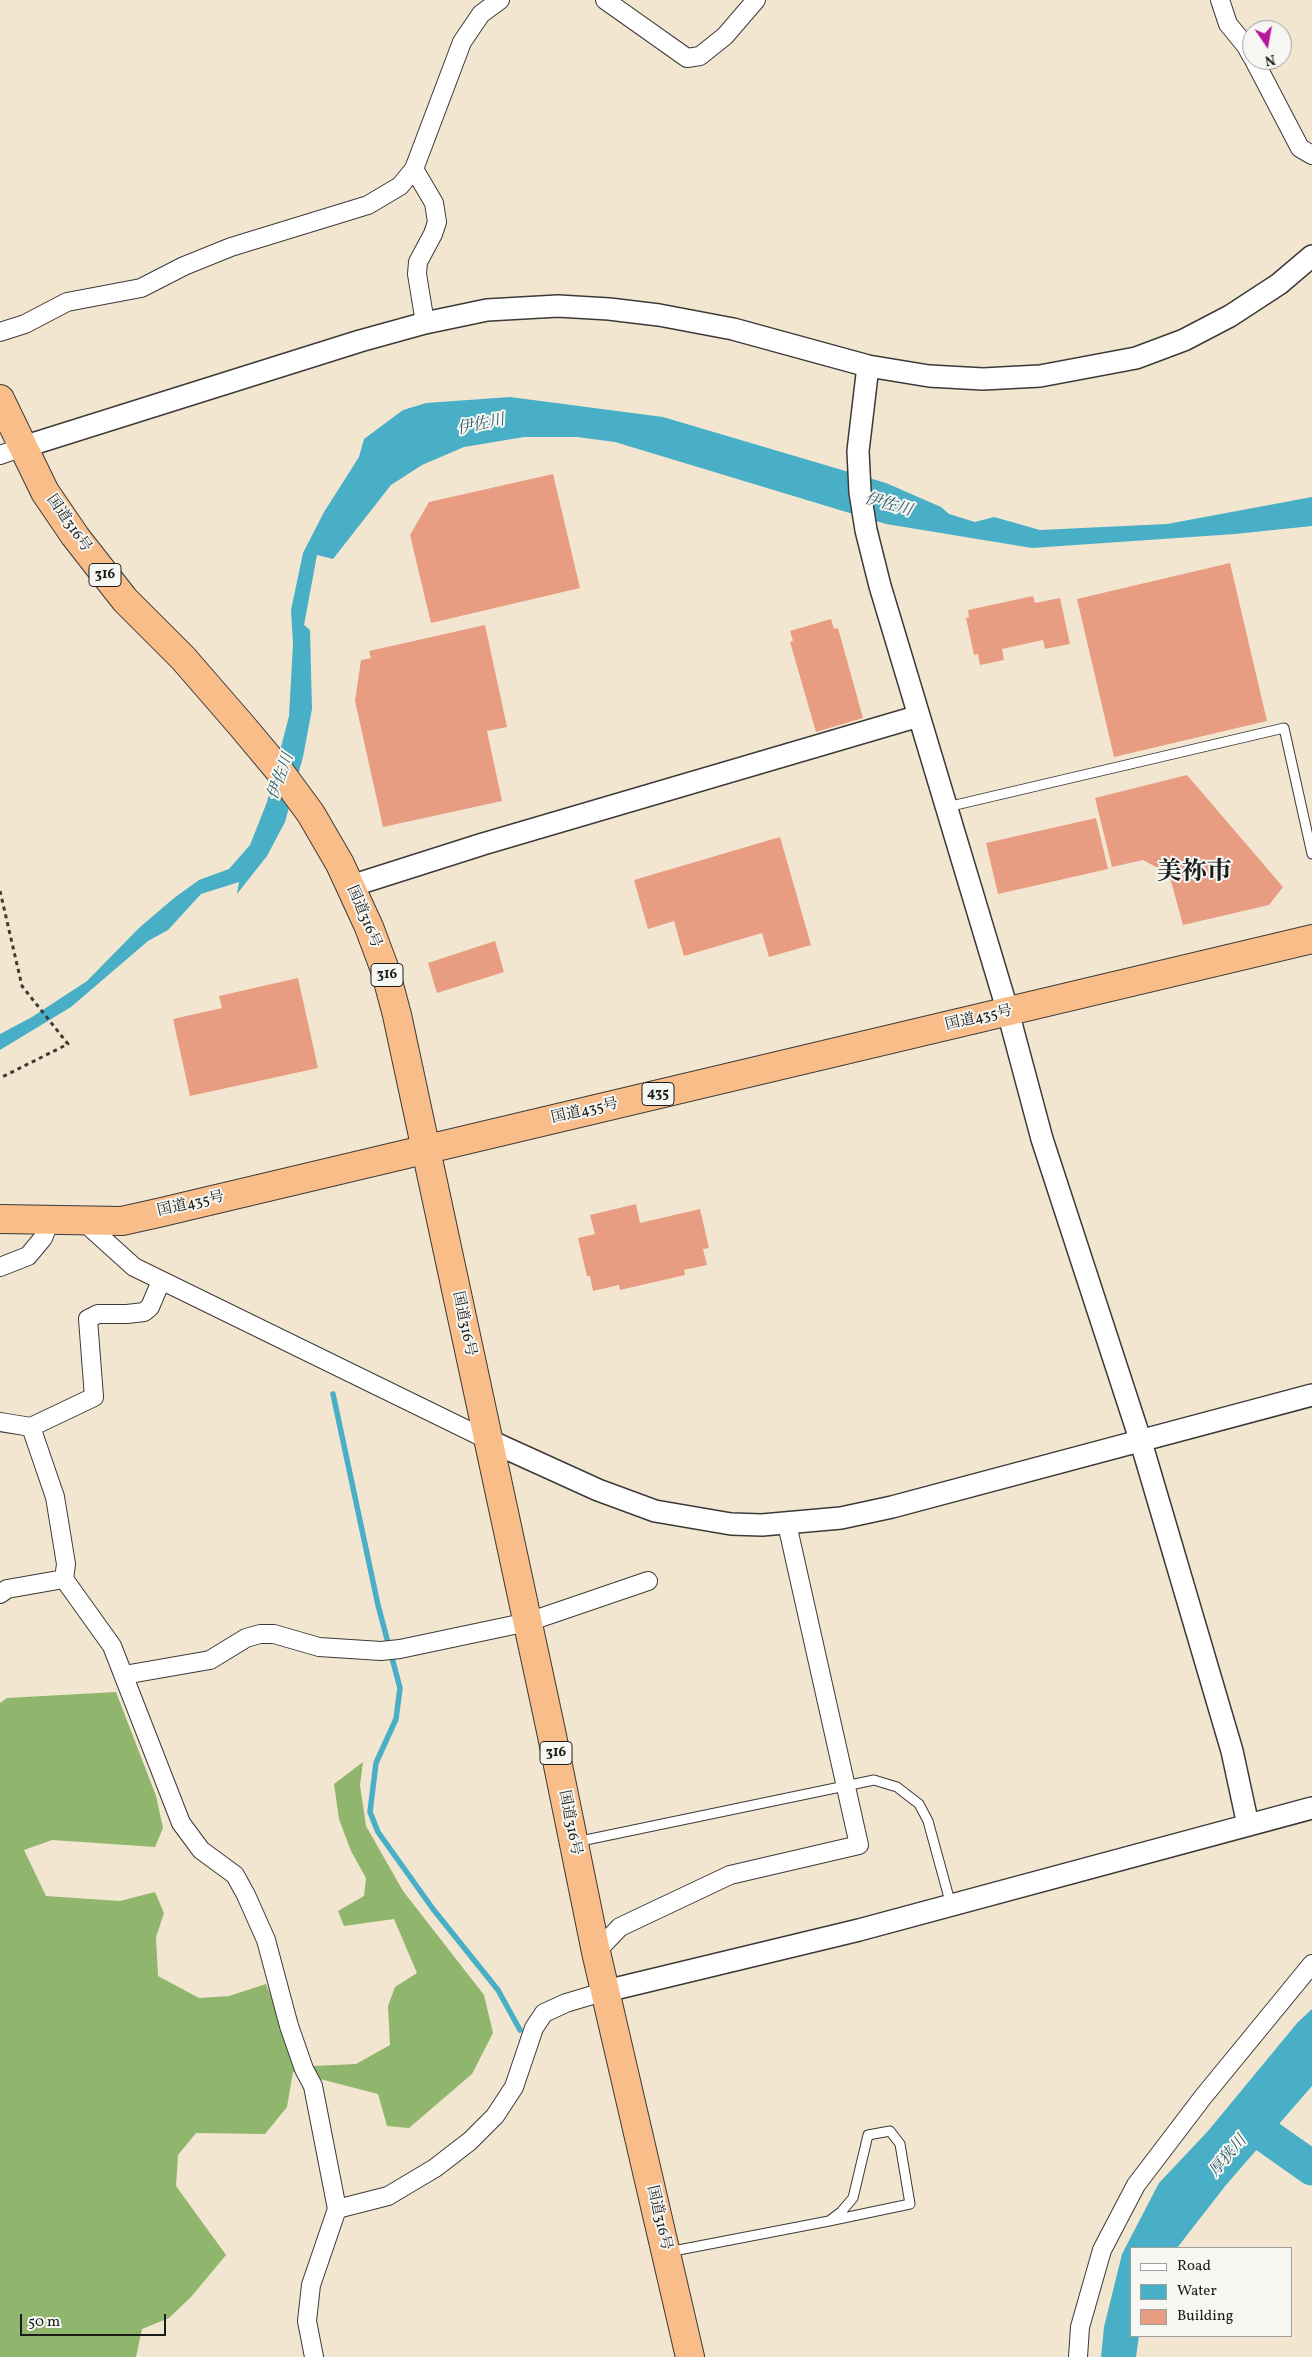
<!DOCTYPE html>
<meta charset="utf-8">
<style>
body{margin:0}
#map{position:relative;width:1312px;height:2357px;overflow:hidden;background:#f3e6d1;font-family:Vollkorn,serif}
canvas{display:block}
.legend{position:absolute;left:1130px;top:2247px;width:162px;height:90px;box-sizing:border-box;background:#f6f6f2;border:1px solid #9f9f9c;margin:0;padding:6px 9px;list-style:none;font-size:15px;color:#1c1c1c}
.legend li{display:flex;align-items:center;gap:10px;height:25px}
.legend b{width:25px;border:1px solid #9f9f9c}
.north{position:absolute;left:1242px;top:20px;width:50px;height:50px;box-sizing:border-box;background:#f6f6f2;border:1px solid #9f9f9c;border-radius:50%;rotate:168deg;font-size:14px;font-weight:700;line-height:20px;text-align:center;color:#1c1c1c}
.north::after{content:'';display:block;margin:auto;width:18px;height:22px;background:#b5179e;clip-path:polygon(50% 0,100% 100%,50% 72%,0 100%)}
.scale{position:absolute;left:20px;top:2314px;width:146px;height:22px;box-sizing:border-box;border:2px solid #1c1c1c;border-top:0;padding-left:6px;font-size:15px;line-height:18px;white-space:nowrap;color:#1c1c1c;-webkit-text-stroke:4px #f6f6f2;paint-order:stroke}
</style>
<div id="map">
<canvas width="1312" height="2357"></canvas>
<ul class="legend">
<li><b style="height:6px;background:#fff"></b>Road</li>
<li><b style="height:14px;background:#48afc7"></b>Water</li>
<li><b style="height:14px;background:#e89d83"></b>Building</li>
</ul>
<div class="north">N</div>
<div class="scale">50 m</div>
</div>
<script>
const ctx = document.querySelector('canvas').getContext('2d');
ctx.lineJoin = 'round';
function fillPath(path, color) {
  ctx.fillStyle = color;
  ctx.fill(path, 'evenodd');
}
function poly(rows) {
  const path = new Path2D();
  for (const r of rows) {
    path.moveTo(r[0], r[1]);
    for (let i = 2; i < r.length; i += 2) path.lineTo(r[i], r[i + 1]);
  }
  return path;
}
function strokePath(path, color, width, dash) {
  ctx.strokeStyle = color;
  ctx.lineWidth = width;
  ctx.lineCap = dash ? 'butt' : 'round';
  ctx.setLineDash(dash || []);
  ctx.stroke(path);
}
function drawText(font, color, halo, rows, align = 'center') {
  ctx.font = font + ' Vollkorn,"Noto Serif JP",serif';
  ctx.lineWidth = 4;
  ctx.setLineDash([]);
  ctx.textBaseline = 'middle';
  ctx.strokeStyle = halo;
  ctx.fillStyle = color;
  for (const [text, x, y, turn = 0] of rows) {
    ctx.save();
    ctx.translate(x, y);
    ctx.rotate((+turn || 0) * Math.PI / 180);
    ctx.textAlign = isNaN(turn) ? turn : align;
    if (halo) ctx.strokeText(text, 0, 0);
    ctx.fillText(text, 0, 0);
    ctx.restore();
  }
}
fillPath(poly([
 [116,1692,156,1796,163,1828,155,1847,52,1840,24,1850,46,1896,120,1901,155,1892,164,1913,156,1937,158,1976,199,1998,229,1996,266,1984,291,2047,313,2066,356,2064,390,2045,388,2006,395,1987,417,1973,394,1919,344,1926,338,1911,364,1896,366,1878,351,1851,339,1819,334,1784,363,1762,360,1785,366,1826,403,1891,484,1995,493,2033,472,2074,409,2128,387,2126,378,2094,293,2072,287,2107,265,2134,196,2133,178,2155,176,2186,226,2255,191,2297,169,2318,142,2329,136,2357,0,2357,0,1703,7,1698]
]), '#8fb66c');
fillPath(poly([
 [510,397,663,417,886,483,941,507,949,514,975,522,994,517,1040,530,1167,524,1312,497,1312,526,1235,534,1032,548,886,524,615,442,577,437,524,437,464,447,422,465,391,485,333,559,317,555,304,625,310,630,312,709,303,757,285,822,267,856,237,894,239,882,201,894,168,930,148,941,71,1007,0,1050,0,1034,32,1017,87,981,139,928,174,898,199,880,229,869,250,845,267,802,289,716,293,644,291,610,303,553,324,512,359,457,364,439,403,410,426,403],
 [1312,2009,1312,2086,1226,2185,1177,2248,1131,2248,1131,2336,1139,2336,1136,2357,1101,2357,1104,2327,1122,2254,1159,2183,1208,2131,1298,2022]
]), '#48afc7');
strokePath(poly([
 [333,1394,378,1605,400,1688,396,1719,376,1763,370,1812,378,1832,433,1909,498,1990,520,2030]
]), '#48afc7', 5.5);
strokePath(poly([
 [1254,2127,1312,2168]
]), '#48afc7', 35);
fillPath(poly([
 [553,474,580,588,431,623,410,535,429,502],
 [1230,563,1267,721,1114,757,1077,599],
 [1033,596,1035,603,1060,598,1070,644,1045,649,1043,640,1002,649,1004,660,980,665,978,654,974,655,966,618,969,617,968,610],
 [831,619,834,629,838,628,863,718,816,732,790,642,793,641,790,631],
 [485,625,507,727,487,731,502,801,383,827,355,701,361,660,371,658,369,651],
 [1187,775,1283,887,1269,905,1183,925,1169,874,1143,860,1112,867,1095,798],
 [1096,818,1108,869,998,894,986,843],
 [780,837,811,945,769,957,762,933,684,956,674,921,648,929,634,880],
 [495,941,504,972,437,993,428,963],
 [298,978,318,1068,190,1096,173,1019,222,1008,219,996],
 [636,1204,640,1223,700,1209,709,1248,703,1249,707,1265,684,1270,685,1275,620,1290,619,1285,593,1291,590,1276,587,1276,578,1238,595,1234,590,1215]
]), '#e89d83');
const service = poly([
 [947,807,1284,728,1312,854],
 [576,1842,874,1780,897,1787,919,1804,928,1821,951,1905],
 [668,2252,829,2221,910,2204,900,2144,890,2131,868,2135,853,2198,841,2212,829,2221]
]);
const minor = poly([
 [605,0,687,58,700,56,725,36,756,0],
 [1220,0,1228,24,1246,46,1252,57],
 [1254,60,1300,148,1312,155],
 [414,169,434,203,437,222,433,234,418,262,417,274,425,323],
 [0,332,25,324,67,302,141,288,184,266,231,247,368,205,400,186,414,169,462,42,481,14,500,0],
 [0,455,23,447],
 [83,1221,134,1267,488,1440],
 [0,1267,28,1256,43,1238,50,1221],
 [161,1281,150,1307,144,1312,127,1314,98,1314,88,1319,94,1397,31,1427,55,1497,66,1564,64,1579,112,1646,181,1823,201,1850,235,1875,246,1895,266,1940,289,2026,304,2069,313,2086,337,2209,311,2285,307,2321,314,2357],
 [0,1422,31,1427],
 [0,1594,7,1589,64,1579],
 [124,1675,210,1660,246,1638,260,1634,274,1634,319,1647,381,1651,400,1649,528,1622,648,1581],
 [596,1952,620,1927,730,1875,859,1845,787,1524],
 [337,2209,388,2196,435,2168,470,2141,495,2116,514,2087,534,2028,544,2013,566,2003,606,1991],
 [1078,2357,1080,2327,1102,2250,1136,2185,1203,2097,1312,1964]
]);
const tertiary = poly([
 [868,366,858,451,860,492,866,530,880,586,1008,1012,1042,1139,1141,1442,1232,1751,1248,1825],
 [23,447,360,341,425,323,487,310,558,306,609,309,659,315,733,329,868,366,929,376,983,379,1040,376,1136,358,1184,340,1230,316,1279,284,1312,256],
 [351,886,483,844,919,716],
 [488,1440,598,1490,655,1511,731,1524,762,1525,841,1518,892,1507,1312,1395],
 [606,1991,859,1930,1312,1808]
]);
const trunk = poly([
 [0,399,45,492,75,536,125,600,183,658,242,726,278,769,311,814,340,864,369,927,385,970,397,1015,551,1731,596,1952,690,2357],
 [0,1219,122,1221,158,1213,1312,939]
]);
strokePath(service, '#3c3a37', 11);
strokePath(minor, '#3c3a37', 20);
strokePath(tertiary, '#3c3a37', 24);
strokePath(trunk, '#3c3a37', 30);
strokePath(poly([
 [0,891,22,986,68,1044,0,1078]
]), '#3c3a37', 3, [4, 4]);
strokePath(service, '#fff', 9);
strokePath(minor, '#fff', 18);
strokePath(tertiary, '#fff', 21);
strokePath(trunk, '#f8bd89', 28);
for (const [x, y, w] of [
 [105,575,32],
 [387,975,32],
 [658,1094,32],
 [556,1753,32]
]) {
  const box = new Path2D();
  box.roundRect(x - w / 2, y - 11.5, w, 23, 4);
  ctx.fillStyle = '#f6f6f2';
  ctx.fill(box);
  strokePath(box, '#1c1c1c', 1);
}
drawText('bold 14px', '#1c1c1c', null, [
 ["316",105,575],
 ["316",387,975],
 ["435",658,1094],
 ["316",556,1753]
]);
drawText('15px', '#1c1c1c', '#f6f6f2', [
 ["国道316号",68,524,55],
 ["国道316号",363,917,67],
 ["国道435号",979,1019,-13],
 ["国道435号",585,1112,-13],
 ["国道435号",191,1205,-13],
 ["国道316号",463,1324,78],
 ["国道316号",569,1823,79],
 ["国道316号",658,2218,77]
]);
drawText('italic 16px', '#305e69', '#f6f6f2', [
 ["伊佐川",481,426,-12],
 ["伊佐川",888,506,16],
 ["伊佐川",282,777,-70],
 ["厚狭川",1229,2157,-50]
]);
drawText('bold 25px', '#1c1c1c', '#f6f6f2', [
 ["美祢市",1194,874]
]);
</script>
